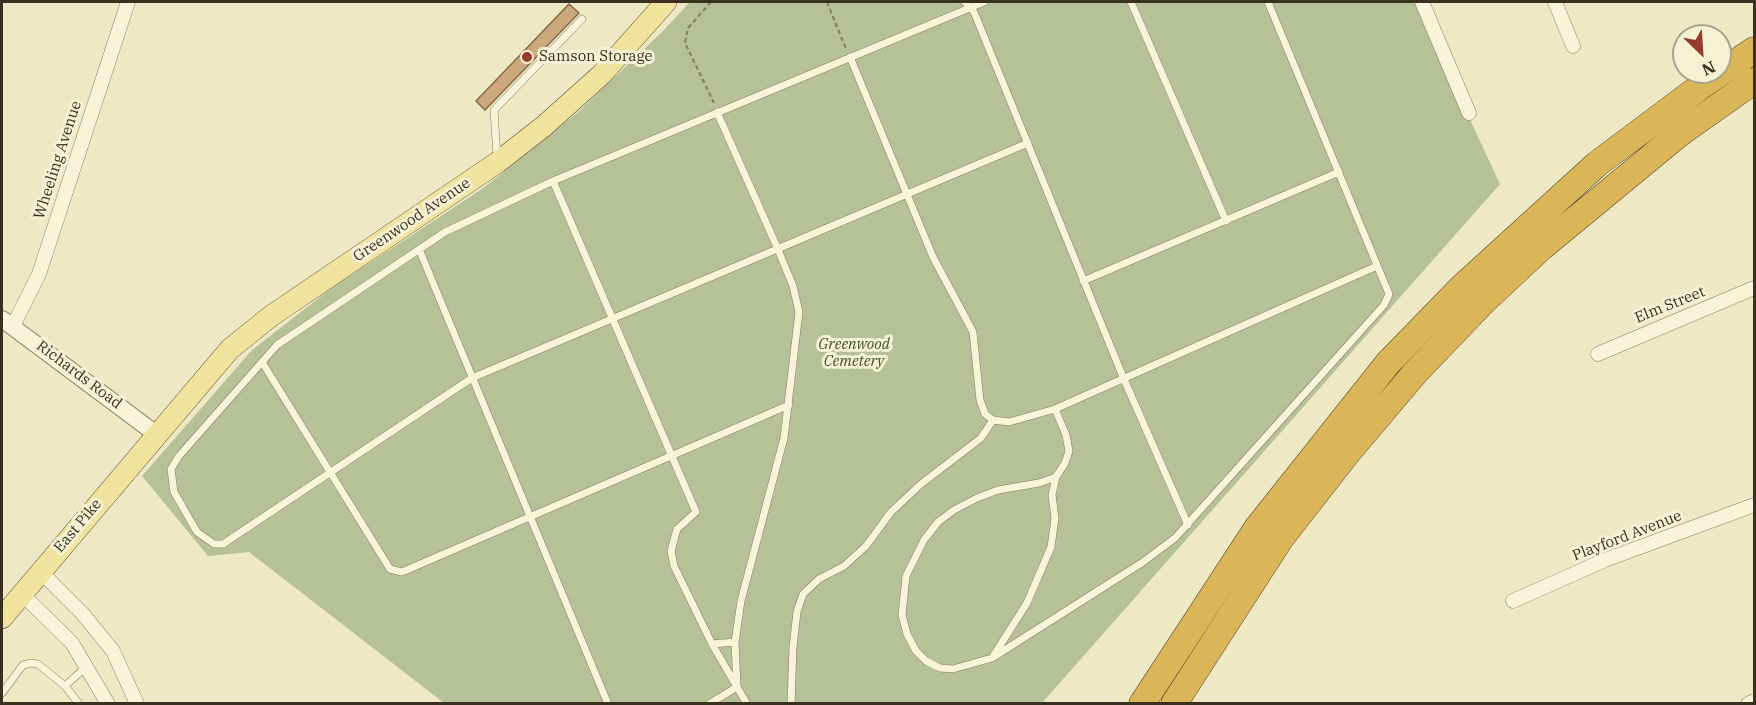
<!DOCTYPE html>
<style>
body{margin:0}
#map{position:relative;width:1756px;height:705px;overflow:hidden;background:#eee8c5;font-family:"IBM Plex Serif",serif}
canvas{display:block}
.frame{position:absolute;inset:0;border:3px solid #39301f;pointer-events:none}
.north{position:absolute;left:1672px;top:24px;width:60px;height:60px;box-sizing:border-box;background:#f5f1d5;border:2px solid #aaa48c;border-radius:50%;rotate:155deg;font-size:16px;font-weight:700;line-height:24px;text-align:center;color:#39301f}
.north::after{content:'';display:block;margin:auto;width:21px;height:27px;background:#963c2d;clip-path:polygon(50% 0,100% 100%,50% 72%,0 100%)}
</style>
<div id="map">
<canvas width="1756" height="705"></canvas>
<div class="frame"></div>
<div class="north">N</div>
</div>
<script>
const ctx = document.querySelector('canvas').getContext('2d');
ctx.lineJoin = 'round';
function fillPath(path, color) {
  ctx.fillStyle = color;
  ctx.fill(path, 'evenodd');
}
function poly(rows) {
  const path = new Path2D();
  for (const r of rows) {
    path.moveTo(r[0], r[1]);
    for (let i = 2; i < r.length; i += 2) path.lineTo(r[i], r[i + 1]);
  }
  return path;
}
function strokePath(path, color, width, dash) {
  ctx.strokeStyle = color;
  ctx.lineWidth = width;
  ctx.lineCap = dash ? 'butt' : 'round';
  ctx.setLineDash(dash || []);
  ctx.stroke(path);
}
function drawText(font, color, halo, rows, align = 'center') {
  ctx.font = font + ' "IBM Plex Serif",serif';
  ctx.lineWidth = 6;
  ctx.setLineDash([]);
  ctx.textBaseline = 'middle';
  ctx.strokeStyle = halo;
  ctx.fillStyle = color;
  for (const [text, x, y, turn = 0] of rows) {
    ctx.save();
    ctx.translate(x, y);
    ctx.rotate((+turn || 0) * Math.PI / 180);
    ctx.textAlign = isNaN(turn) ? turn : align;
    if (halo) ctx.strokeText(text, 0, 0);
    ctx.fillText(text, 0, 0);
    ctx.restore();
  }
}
fillPath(poly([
 [690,2,1415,2,1500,184,1042,703,444,703,249,552,208,556,142,476,252,350,333,287,482,189,578,112,663,31]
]), '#b6c198');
const building = poly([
 [569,4,579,13,485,110,476,101,569,4]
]);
fillPath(building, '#cba97c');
strokePath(building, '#876842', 1.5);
const service = poly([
 [965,2,974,12,1123,377,1188,525],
 [984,2,553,181,445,232,277,345,179,456,171,469,174,492,197,532,214,544,223,544,472,378,1028,143],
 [1131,2,1226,221],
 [850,57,933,257,973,332,980,400,985,414,993,420,1009,422,1055,409,1377,266],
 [497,157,494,110,582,19],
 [553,181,696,512,677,529,671,551,674,566,712,644,747,704],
 [419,249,608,704],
 [1083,281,1339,172],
 [262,362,390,569,402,572,789,405],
 [1056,477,1039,483,998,490,977,498,954,510,938,522,924,540,906,576,902,615,907,634,916,651,926,661,940,668,953,669,992,658,1143,562,1175,538,1384,305,1389,294,1268,2],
 [712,644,735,642],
 [994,655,1027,603,1051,547,1055,518,1052,495,1056,477,1065,463,1069,451,1066,435,1055,409],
 [2,693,23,665,31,663,38,664,65,686],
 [79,704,65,686,87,666],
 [709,704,737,687,735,642,741,601,784,438,799,312,793,286,777,247,717,112],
 [791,704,793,647,797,612,803,594,819,579,844,566,866,546,891,512,921,484,981,438,993,420]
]);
const minor = poly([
 [1422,2,1469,113],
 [1555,2,1573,46],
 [13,326,39,274,128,2],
 [1598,354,1754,288],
 [40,571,82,613,113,651,137,704],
 [22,594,72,643,108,704],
 [1513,601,1605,560,1754,505],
 [1748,704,1754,701]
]);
const tertiary = poly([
 [2,319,156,434]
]);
const primary = poly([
 [2,618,230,349,271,316,498,162,544,126,602,74,666,2]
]);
const motorway = poly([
 [1142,704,1257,528,1388,363,1462,287,1597,164,1701,86,1754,50],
 [1174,704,1281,538,1349,451,1415,373,1483,302,1542,247,1679,134,1754,81]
]);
strokePath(service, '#887a5c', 8);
strokePath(minor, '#887a5c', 15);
strokePath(tertiary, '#887a5c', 18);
strokePath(primary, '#564830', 22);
strokePath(motorway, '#564830', 27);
strokePath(poly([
 [711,2,688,28,685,43,714,103],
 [827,2,846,49]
]), '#887a5c', 2, [4.5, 3]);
strokePath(service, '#f8f4d9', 7);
strokePath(minor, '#f8f4d9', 14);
strokePath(tertiary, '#f8f4d9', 16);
strokePath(primary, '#f0e39e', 21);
strokePath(motorway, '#dbb658', 26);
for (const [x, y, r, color] of [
 [527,57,6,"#963c2d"]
]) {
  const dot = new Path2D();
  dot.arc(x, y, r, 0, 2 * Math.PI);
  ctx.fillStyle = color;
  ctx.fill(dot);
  strokePath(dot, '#f5f1d5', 2);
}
drawText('15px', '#39301f', '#f5f1d5', [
 ["Samson Storage",539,57]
], 'left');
drawText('15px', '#39301f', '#f5f1d5', [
 ["Wheeling Avenue",58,160,-72],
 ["Greenwood Avenue",412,220,-34],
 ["Elm Street",1670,305,-22],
 ["Richards Road",79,375,37],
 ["East Pike",78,526,-50],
 ["Playford Avenue",1627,536,-21]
]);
drawText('italic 15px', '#425526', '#f5f1d5', [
 ["Greenwood",854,345],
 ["Cemetery",854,362]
]);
</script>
